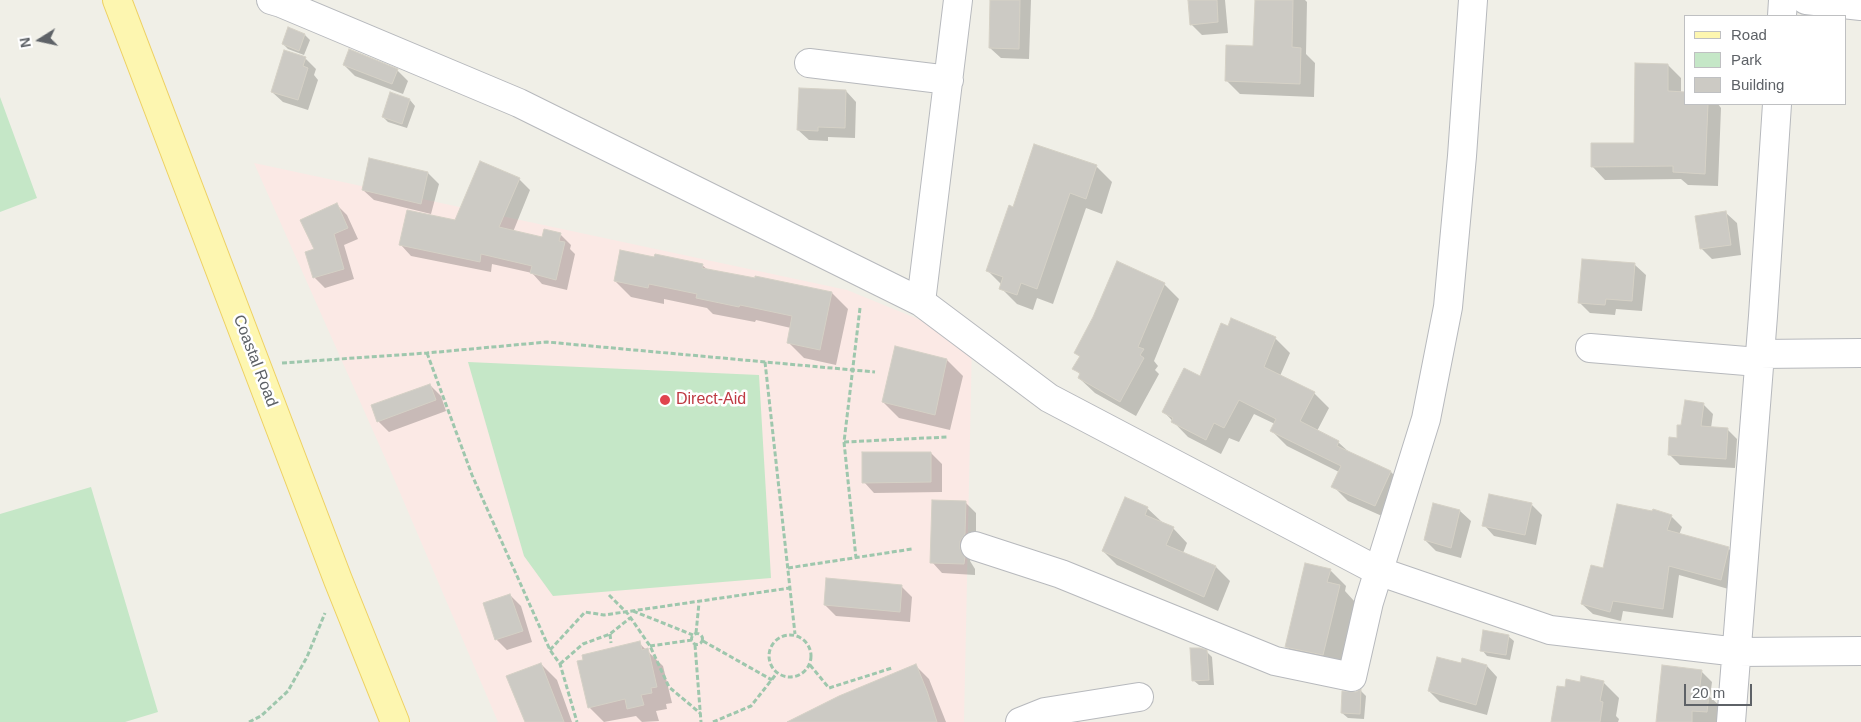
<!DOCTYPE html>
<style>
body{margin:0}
#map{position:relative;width:1861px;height:722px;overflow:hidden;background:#f0efe7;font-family:Helvetica,sans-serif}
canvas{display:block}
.legend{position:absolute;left:1684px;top:15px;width:162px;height:90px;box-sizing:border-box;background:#fff;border:1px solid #bfc0c2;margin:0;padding:6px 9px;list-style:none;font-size:15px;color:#5e6267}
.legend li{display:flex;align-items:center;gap:10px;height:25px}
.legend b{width:25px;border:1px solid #bfc0c2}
.north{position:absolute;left:15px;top:15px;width:50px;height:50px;-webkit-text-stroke:4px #fff;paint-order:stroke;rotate:260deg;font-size:14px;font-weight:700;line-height:20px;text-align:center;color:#5e6267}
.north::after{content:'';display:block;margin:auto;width:18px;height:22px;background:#5e6267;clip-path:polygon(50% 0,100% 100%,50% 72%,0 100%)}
.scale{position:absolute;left:1684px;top:684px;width:68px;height:22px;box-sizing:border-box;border:2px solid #5e6267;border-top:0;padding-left:6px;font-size:15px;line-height:18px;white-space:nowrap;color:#5e6267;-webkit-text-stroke:4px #fff;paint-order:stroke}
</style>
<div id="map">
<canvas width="1861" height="722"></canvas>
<ul class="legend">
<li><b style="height:6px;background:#fdf6b0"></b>Road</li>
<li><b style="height:14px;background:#c5e7c7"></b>Park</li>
<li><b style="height:14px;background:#cccac4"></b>Building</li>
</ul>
<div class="north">N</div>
<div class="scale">20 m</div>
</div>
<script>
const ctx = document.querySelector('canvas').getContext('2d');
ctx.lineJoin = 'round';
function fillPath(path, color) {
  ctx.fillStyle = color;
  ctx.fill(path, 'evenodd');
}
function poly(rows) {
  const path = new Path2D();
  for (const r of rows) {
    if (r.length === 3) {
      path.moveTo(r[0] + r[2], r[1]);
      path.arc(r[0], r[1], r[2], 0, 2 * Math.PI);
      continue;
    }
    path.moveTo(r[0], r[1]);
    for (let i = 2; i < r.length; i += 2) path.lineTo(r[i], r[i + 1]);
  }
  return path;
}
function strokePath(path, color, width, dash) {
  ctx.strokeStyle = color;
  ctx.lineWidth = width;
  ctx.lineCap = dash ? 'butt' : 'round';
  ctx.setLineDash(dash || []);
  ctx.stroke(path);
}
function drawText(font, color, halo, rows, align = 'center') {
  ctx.font = font + ' Helvetica,sans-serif';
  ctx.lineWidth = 5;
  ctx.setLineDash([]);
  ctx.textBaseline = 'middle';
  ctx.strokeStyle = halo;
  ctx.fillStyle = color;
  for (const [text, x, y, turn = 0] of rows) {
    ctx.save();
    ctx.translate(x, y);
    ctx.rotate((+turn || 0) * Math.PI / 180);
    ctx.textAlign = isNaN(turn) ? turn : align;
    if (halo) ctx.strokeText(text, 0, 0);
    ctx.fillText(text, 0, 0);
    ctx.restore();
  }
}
fillPath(poly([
 [254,163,847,290,972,341,964,722,498,722,386,460]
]), '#fbe9e5');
fillPath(poly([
 [0,97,37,198,0,212],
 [468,362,759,375,771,578,553,596,524,556],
 [91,487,158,712,125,722,0,722,0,514]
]), '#c5e7c7');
fillPath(poly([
 [992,0,1031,0,1029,59,1001,58,990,48],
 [1189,0,1225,0,1228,33,1202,35,1191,24],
 [1256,0,1305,0,1307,2,1306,54,1315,63,1314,97,1240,94,1226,80,1255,47],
 [289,28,305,35,310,40,304,55,288,49,283,44],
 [305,58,316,69,314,75,318,80,308,110,283,102,272,92],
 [344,65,397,70,408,81,403,94,355,76],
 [1668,65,1681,78,1681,93,1685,104,1718,104,1721,108,1718,186,1688,185,1681,179,1605,180,1592,166,1635,144],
 [846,91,856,102,855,138,828,137,828,141,809,140,798,130],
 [391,94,410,100,415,106,407,128,388,122,383,117],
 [1096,166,1112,182,1102,214,1086,208,1053,304,1037,298,1033,310,1017,304,1001,288,1002,285,988,271,1014,208],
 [428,173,439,184,431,214,374,200,363,190],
 [519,179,530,190,513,232,543,238,560,234,571,245,570,249,575,254,567,290,542,284,532,273,492,264,491,272,411,256,401,245,455,221],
 [336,204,347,215,358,239,344,245,354,279,325,288,314,277,315,250],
 [1726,213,1737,223,1741,255,1712,259,1701,248],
 [655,258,702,265,708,270,832,293,848,309,836,365,804,358,788,342,791,328,756,320,755,322,713,314,707,308,664,299,664,304,631,297,615,281],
 [1635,265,1646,275,1642,311,1616,309,1615,315,1590,313,1579,302],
 [1164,284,1179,299,1154,361,1158,366,1155,370,1159,374,1136,416,1095,393,1079,378,1081,375,1074,369,1080,357,1075,353],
 [1275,338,1290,353,1280,376,1314,393,1329,408,1317,431,1338,442,1350,453,1391,472,1406,487,1391,520,1348,501,1333,486,1339,472,1287,446,1272,431,1275,424,1254,414,1239,442,1229,438,1221,454,1188,437,1164,412,1200,377],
 [947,360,963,376,950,430,899,418,883,402],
 [430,385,441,396,446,411,389,432,378,421],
 [1703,404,1713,414,1711,428,1727,429,1737,439,1735,468,1680,465,1670,455,1683,426],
 [931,453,942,464,942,492,874,493,864,482],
 [966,503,976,513,976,545,971,552,970,561,975,569,975,575,942,573,932,562],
 [1531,504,1542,515,1536,545,1494,536,1484,525],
 [1147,508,1162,522,1173,528,1187,543,1183,553,1216,567,1230,581,1218,611,1117,565,1103,551],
 [1460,511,1471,521,1461,558,1436,551,1425,540],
 [1653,513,1671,516,1682,527,1679,535,1728,548,1739,559,1732,590,1679,575,1673,618,1623,611,1621,621,1593,614,1582,604,1604,569],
 [1330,570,1346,586,1345,591,1355,602,1339,670,1303,663,1287,647],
 [901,586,912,597,910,622,836,616,825,605],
 [510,595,521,606,532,642,507,650,496,639],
 [1508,636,1514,641,1510,660,1487,656,1482,650],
 [639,643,663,666,672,703,666,704,667,709,656,711,659,721,642,722,636,716,604,722,589,707],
 [1206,651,1212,657,1214,685,1199,685,1193,680],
 [541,664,557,680,572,722,526,722],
 [1461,665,1487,666,1497,677,1487,715,1440,702,1429,691],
 [916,666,929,679,946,722,790,722],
 [1701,671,1712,682,1710,697,1720,706,1718,722,1657,722],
 [1603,682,1619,698,1616,716,1619,719,1618,722,1552,722,1566,689,1581,683],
 [1361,691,1366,696,1364,719,1348,718,1342,713,1357,693]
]), '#0003');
const building = poly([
 [990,0,1020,0,1019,49,989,48,990,0],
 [1188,0,1217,0,1218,22,1190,25,1188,0],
 [1255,0,1293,0,1292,47,1301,48,1300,84,1225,81,1226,45,1253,46,1255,0],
 [288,27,305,34,299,51,282,44,288,27],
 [349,49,398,69,392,84,343,65,349,49],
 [284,50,306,57,303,66,308,68,298,100,271,92,284,50],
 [1635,63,1668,64,1668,91,1685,92,1685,104,1708,104,1705,174,1673,172,1673,166,1591,167,1591,143,1634,143,1635,63],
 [799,88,846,90,845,128,818,127,818,131,797,130,799,88],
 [390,92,410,99,402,124,382,117,390,92],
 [1034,144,1097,165,1086,199,1070,193,1037,289,1021,283,1017,295,999,289,1003,277,986,271,1009,205,1013,207,1034,144],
 [369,158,428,172,421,204,362,190,369,158],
 [480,161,520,178,499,227,542,237,544,229,561,233,559,241,565,242,556,280,530,273,532,266,481,254,480,262,399,245,407,210,455,220,480,161],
 [337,203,348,228,334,234,344,269,313,278,305,252,314,249,300,220,337,203],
 [1726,211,1731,245,1700,249,1695,216,1726,211],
 [620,250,654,257,655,254,703,264,702,268,755,278,755,276,832,292,820,350,787,343,792,316,740,305,739,307,696,298,697,294,649,284,648,288,614,281,620,250],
 [1582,259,1635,263,1632,301,1606,299,1605,305,1578,303,1582,259],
 [1117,261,1165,283,1138,347,1144,349,1140,355,1144,358,1120,402,1078,378,1080,373,1072,369,1080,356,1074,353,1093,317,1117,261],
 [1231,318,1276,337,1264,367,1315,392,1300,421,1339,441,1337,446,1391,471,1375,506,1331,487,1341,466,1270,431,1276,419,1239,400,1224,428,1214,423,1206,440,1171,422,1173,418,1162,412,1184,368,1200,376,1221,323,1228,326,1231,318],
 [895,346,947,359,935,415,882,402,895,346],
 [430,384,436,400,377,422,371,405,430,384],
 [1685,400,1704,403,1701,426,1728,428,1726,459,1668,455,1669,437,1677,438,1677,425,1681,425,1685,400],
 [862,452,931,452,931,482,862,483,862,452],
 [1489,494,1532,503,1525,535,1482,526,1489,494],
 [1125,497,1148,507,1145,515,1174,527,1166,545,1216,566,1204,597,1102,551,1125,497],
 [932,500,966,501,965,534,960,541,960,549,965,557,964,564,930,563,932,500],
 [1433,503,1460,510,1451,548,1424,540,1433,503],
 [1617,504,1652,511,1653,509,1672,515,1667,530,1729,547,1721,580,1669,566,1663,609,1613,601,1610,612,1581,604,1591,565,1603,568,1617,504],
 [1305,563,1331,569,1327,582,1340,585,1323,655,1285,647,1305,563],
 [826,578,902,585,900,612,824,605,826,578],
 [510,594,523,631,495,640,483,603,510,594],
 [1483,630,1509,635,1506,655,1480,651,1483,630],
 [640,641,642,650,648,648,657,687,651,688,652,693,641,695,644,705,627,709,625,699,588,708,577,661,583,660,582,655,640,641],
 [1190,648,1200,648,1207,650,1209,680,1192,681,1190,648],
 [1437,657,1461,663,1462,658,1487,665,1476,705,1428,691,1437,657],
 [541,663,557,704,564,722,525,722,506,676,541,663],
 [916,664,927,691,937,722,787,722,839,696,916,664],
 [1662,665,1702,670,1699,693,1709,694,1707,712,1692,711,1692,722,1656,722,1662,665],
 [1581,676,1604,681,1600,701,1603,702,1600,722,1551,722,1557,686,1565,687,1566,679,1580,682,1581,676],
 [1361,689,1360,714,1341,713,1342,691,1356,692,1361,689]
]);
fillPath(building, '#cccac4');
strokePath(building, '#d5d1c6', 1);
const minor = poly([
 [271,0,281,3,519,103,921,302,1049,398,1378,571,1550,630,1738,652,1861,651],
 [1806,0,1861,6],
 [1782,16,1783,0],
 [809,63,949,80],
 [921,302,958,0],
 [1590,348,1758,362],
 [1759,354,1861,353],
 [975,546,1061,574,1275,661,1352,677,1369,602,1426,419,1448,307,1462,156,1473,0],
 [1020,722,1045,712,1139,697],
 [1731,722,1763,316,1777,104]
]);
const major = poly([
 [117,0,338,580,395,722]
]);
strokePath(minor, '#b7b9bd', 30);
strokePath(major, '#eed163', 30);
strokePath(poly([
 [860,308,844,442,947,437],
 [427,353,472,475,550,650,560,664,577,722],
 [765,362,795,634],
 [282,363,427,353,547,342,875,372],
 [844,442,856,558],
 [788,568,912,549],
 [609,595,628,614,650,646,669,687,700,713],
 [633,611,693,635],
 [696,633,699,603],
 [697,639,5.5],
 [610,634,611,643],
 [790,656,21],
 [703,641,772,680],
 [695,645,701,722],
 [650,646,692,640],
 [550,650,585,612,604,615,790,588],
 [560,664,583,644,610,634,630,618],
 [810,665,829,688,892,668],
 [249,722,261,716,288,691,307,657,325,613],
 [713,722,751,706,777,673]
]), '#9ec7ad', 3, [5, 2.5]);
strokePath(minor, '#fff', 28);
strokePath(major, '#fdf6b0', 28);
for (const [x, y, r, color] of [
 [665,400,6,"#e0444e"]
]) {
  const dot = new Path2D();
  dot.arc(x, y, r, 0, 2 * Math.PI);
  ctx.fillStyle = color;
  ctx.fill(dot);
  strokePath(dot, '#fff', 2);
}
drawText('16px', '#5e6267', '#fff', [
 ["Coastal Road",255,361,69]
]);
drawText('16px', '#be3a42', '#fff', [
 ["Direct-Aid",676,400]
], 'left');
</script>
